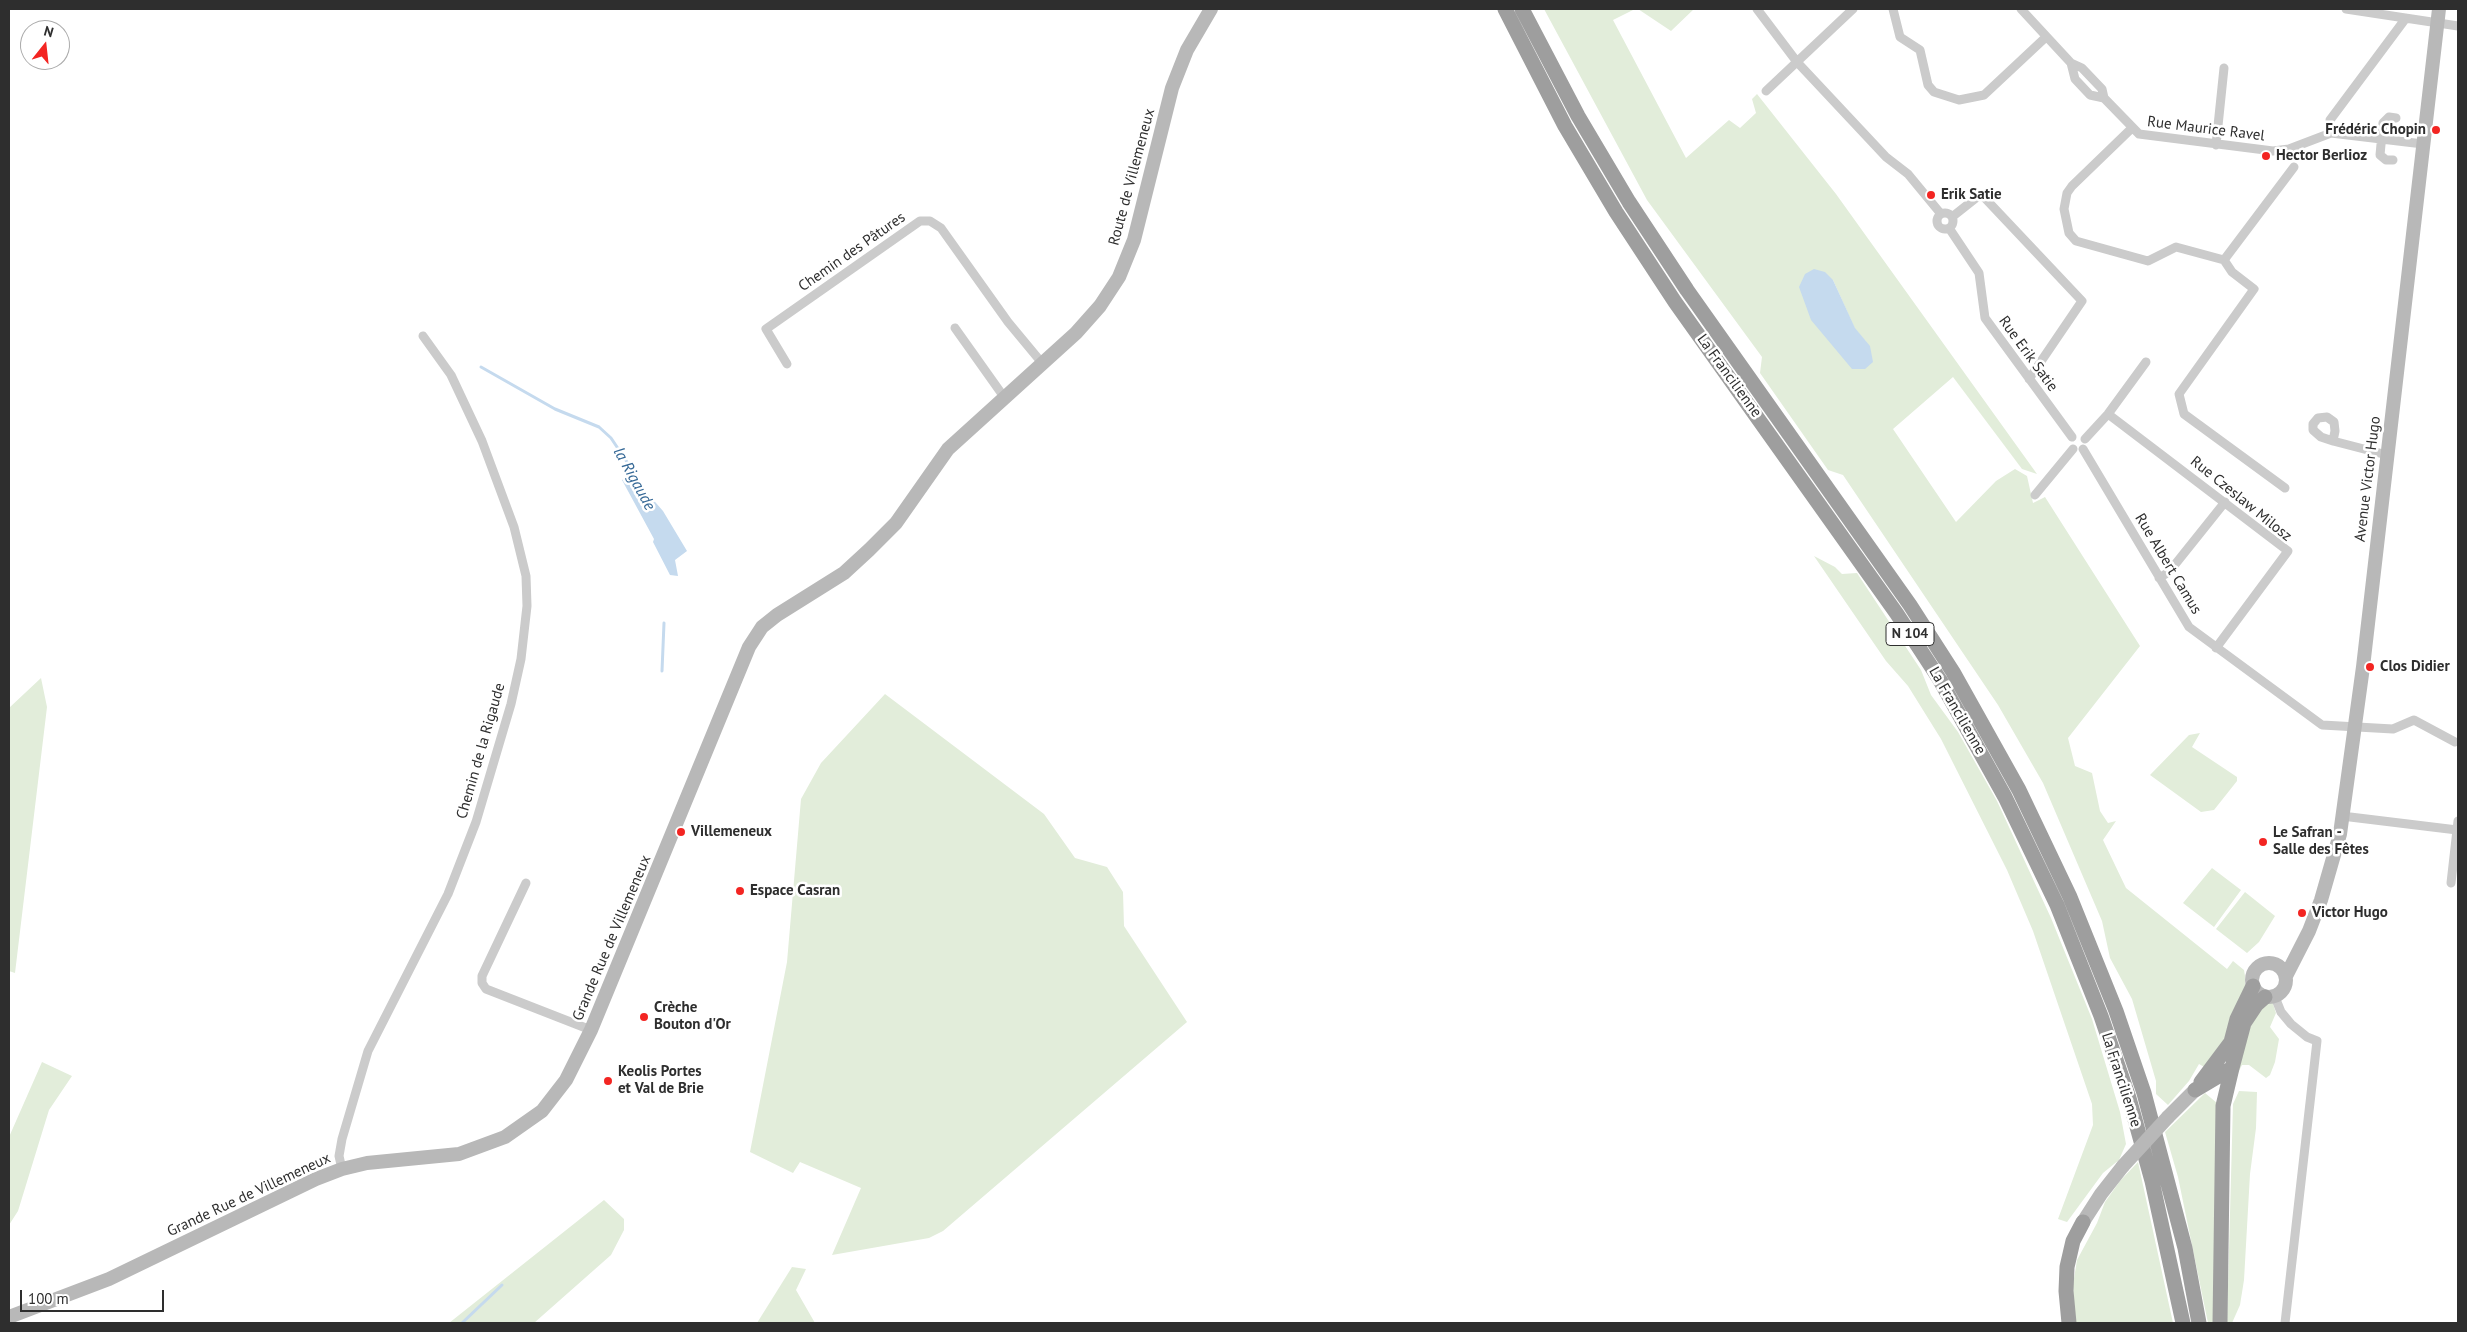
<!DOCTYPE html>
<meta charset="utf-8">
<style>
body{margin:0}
#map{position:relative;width:2467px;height:1332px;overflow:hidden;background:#fff;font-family:"PT Sans",sans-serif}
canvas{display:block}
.frame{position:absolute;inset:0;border:10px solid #2e2e2e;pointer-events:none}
.north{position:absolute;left:20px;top:20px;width:50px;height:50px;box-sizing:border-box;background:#fff;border:1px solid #ababab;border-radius:50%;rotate:16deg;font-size:14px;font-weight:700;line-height:20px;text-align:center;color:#2e2e2e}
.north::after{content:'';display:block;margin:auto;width:18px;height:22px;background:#f32522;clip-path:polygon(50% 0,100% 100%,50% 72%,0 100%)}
.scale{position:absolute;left:20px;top:1290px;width:144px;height:22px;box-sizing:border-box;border:2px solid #2e2e2e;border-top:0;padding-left:6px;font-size:15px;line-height:18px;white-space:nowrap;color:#2e2e2e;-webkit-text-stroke:4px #fff;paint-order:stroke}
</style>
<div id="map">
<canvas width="2467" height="1332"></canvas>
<div class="frame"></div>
<div class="north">N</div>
<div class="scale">100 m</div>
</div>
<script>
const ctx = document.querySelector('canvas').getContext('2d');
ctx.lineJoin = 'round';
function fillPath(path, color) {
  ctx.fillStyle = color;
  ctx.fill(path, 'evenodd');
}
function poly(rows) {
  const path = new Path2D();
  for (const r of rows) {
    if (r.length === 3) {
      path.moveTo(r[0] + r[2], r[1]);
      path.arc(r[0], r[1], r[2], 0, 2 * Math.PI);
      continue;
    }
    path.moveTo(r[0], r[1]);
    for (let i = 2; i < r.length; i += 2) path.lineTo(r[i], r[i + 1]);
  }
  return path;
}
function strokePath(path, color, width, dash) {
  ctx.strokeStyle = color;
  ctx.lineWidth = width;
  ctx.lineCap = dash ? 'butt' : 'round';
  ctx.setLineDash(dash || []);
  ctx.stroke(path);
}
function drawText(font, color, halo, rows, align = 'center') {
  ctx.font = font + ' "PT Sans",sans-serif';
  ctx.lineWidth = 5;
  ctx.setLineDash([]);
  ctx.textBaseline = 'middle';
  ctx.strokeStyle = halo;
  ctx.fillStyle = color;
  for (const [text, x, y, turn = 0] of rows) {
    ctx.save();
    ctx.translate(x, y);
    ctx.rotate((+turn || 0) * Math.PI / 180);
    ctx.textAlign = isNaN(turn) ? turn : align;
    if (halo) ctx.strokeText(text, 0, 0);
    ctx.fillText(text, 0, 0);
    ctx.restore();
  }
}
fillPath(poly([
 [1544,9,1635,9,1613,20,1686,158,1729,120,1740,128,1756,113,1752,99,1757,94,1836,194,2037,474,2022,469,1953,377,1893,429,1956,522,1996,481,2015,469,2027,476,2033,503,2045,497,2140,646,2068,738,2075,766,2092,773,2100,811,2108,823,2116,821,2103,840,2126,888,2227,969,2233,961,2244,970,2245,976,2245,993,2227,1039,2206,1068,2199,1064,2189,1081,2168,1105,2156,1094,2156,1081,2132,999,2110,958,2102,921,2043,783,1998,705,1843,475,1828,470,1760,373,1762,357,1647,200],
 [1805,274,1833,280,1855,329,1870,346],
 [1638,9,1694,9,1671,31],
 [1814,556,1835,567,1842,574,1857,573,1921,670,1931,695,1958,732,1997,801,2051,918,2092,1019,2120,1112,2126,1144,2119,1160,2103,1173,2067,1222,2058,1219,2093,1125,2092,1104,2033,931,2007,870,1941,739,1908,686,1886,661],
 [41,678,47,707,15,973,9,971,9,708],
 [885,694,1044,814,1075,858,1107,867,1123,892,1124,926,1187,1022,943,1231,929,1238,832,1255,861,1188,800,1162,793,1173,750,1152,787,962,801,799,821,763],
 [2200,733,2192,747,2237,777,2237,781,2214,810,2201,812,2150,775,2189,735],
 [2212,868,2241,890,2214,927,2183,903],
 [2245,892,2275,916,2259,942,2247,953,2216,929],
 [2266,1000,2272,1001,2276,1013,2270,1027,2279,1039,2275,1062,2270,1075,2266,1078,2249,1065,2242,1065,2238,1073,2243,1039],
 [42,1062,72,1076,49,1110,18,1211,9,1225,9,1137],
 [2239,1091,2257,1092,2256,1128,2250,1174,2244,1280,2240,1305,2232,1323,2227,1323,2233,1104],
 [2205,1093,2217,1103,2217,1323,2208,1323,2178,1177,2165,1132],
 [2138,1162,2173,1323,2074,1323,2073,1285,2077,1260,2097,1223,2105,1202,2120,1181],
 [604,1200,624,1219,624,1230,611,1255,534,1323,449,1323],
 [792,1267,806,1269,796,1290,815,1323,757,1323]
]), '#e2edda');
fillPath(poly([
 [1814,269,1825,272,1833,280,1855,328,1870,346,1873,362,1865,369,1852,369,1811,320,1799,287,1805,274],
 [632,474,637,475,642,487,663,511,687,551,675,560,678,576,670,575,653,542,654,539,622,480]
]), '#c5daee');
strokePath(poly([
 [481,367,555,409,599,427,611,438,629,465,632,479],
 [662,671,664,623],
 [462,1323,502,1285]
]), '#c5daee', 3);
strokePath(poly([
 [1757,9,1797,62,1886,157,1908,174,1941,214],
 [1893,9,1900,37,1920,50,1928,85,1934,92,1959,100,1984,95,2046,37],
 [2021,9,2071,63,2082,68,2102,89,2104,98,2139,134,2273,151,2289,149,2331,133,2423,144],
 [2346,9,2458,26],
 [2071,63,2075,79,2090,95,2104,98],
 [1766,91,1853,9],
 [2330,120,2406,18],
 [2132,128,2072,186,2067,193,2064,209,2069,233,2076,241,2148,261,2176,247,2224,260],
 [2216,145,2224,68],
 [2393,160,2386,160,2380,155,2383,123,2389,117,2396,118],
 [1945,221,8],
 [1952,217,1981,194,2082,301,2029,379],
 [1949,228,1979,273,1985,318,2072,437],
 [2224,260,2232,272,2254,289,2179,394,2184,414,2285,488],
 [2224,260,2294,167],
 [955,328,1004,397],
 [787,364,766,329,920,221,930,221,941,228,1008,322,1042,363],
 [2108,414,2288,551,2216,648],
 [2085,439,2108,414,2146,362],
 [2333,441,2335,431,2334,422,2327,417,2318,418,2313,424,2313,430,2321,437,2333,441,2387,455],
 [2083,449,2189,627,2322,725,2393,729,2414,720,2455,742],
 [2035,495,2073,449],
 [2159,578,2169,572,2225,502],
 [2342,816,2457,830],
 [526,883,482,976,482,983,486,989,591,1030],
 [2451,883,2458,821],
 [2275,997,2281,1012,2291,1024,2307,1037,2317,1041,2285,1323],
 [342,1169,339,1156,342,1139,368,1051,448,894,476,822,511,704,521,659,527,606,526,576,514,527,482,441,451,375,423,336]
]), '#cbcbcb', 9);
strokePath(poly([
 [2269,980,17],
 [2286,976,2309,931,2321,900,2340,834,2363,667,2439,9],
 [2168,1117,2195,1090],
 [2083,1222,2101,1194,2123,1166],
 [9,1317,109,1279,316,1179,342,1169,367,1163,459,1154,505,1137,542,1111,566,1080,591,1030,749,647,762,627,777,615,844,573,869,550,896,523,948,449,1076,333,1100,306,1119,277,1134,240,1172,88,1187,50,1211,9]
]), '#b8b8b8', 14);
strokePath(poly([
 [1505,9,1565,126,1616,212,1675,302,1897,614,1940,680,2005,797,2057,905,2101,1016,2129,1098,2152,1181,2183,1323],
 [1522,9,1578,116,1629,202,1687,290,1910,605,1953,672,2019,790,2070,897,2116,1011,2144,1093,2185,1248,2199,1323],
 [2201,1082,2231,1042,2237,1019,2253,986],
 [2195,1090,2232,1068,2244,1023,2256,1005,2265,997],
 [2069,1323,2066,1291,2067,1267,2073,1241,2083,1222],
 [2220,1323,2223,1106,2232,1068]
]), '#9e9e9e', 15);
strokePath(poly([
 [2123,1166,2168,1117]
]), '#b8b8b8', 14);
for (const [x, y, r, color] of [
 [2436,130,5,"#f32522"],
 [2266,156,5,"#f32522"],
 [1931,195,5,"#f32522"],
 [2370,667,5,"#f32522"],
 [681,832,5,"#f32522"],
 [2263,842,5,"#f32522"],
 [740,891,5,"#f32522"],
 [2302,913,5,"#f32522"],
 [644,1017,5,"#f32522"],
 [608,1081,5,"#f32522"]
]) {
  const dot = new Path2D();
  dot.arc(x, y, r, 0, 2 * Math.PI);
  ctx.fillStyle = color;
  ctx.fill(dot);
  strokePath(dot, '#fff', 2);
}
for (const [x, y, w] of [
 [1910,634,48]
]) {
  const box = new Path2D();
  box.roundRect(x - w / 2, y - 11.5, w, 23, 4);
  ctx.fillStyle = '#fff';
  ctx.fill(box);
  strokePath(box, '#2e2e2e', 1);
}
drawText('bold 14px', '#2e2e2e', null, [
 ["N 104",1910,634]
]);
drawText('15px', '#2e2e2e', '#fff', [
 ["Rue Maurice Ravel",2206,129,7],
 ["Route de Villemeneux",1132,177,-75],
 ["Chemin des Pâtures",852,252,-35],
 ["Rue Erik Satie",2028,354,54],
 ["La Francilienne",1729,376,54],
 ["Avenue Victor Hugo",2368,479,-83],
 ["Rue Czeslaw Milosz",2241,499,39],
 ["Rue Albert Camus",2168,564,59],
 ["La Francilienne",1957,711,60],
 ["Chemin de la Rigaude",481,751,-74],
 ["Grande Rue de Villemeneux",612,938,-67],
 ["La Francilienne",2121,1080,72],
 ["Grande Rue de Villemeneux",249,1195,-25]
]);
drawText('bold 15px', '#2e2e2e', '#fff', [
 ["Frédéric Chopin",2426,130,"right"],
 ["Hector Berlioz",2276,156],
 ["Erik Satie",1941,195],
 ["Clos Didier",2380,667],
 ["Villemeneux",691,832],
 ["Le Safran -",2273,833],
 ["Salle des Fêtes",2273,850],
 ["Espace Casran",750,891],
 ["Victor Hugo",2312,913],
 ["Crèche",654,1008],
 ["Bouton d'Or",654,1025],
 ["Keolis Portes",618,1072],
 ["et Val de Brie",618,1089]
], 'left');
drawText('italic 16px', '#356896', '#fff', [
 ["la Rigaude",634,479,61]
]);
</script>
